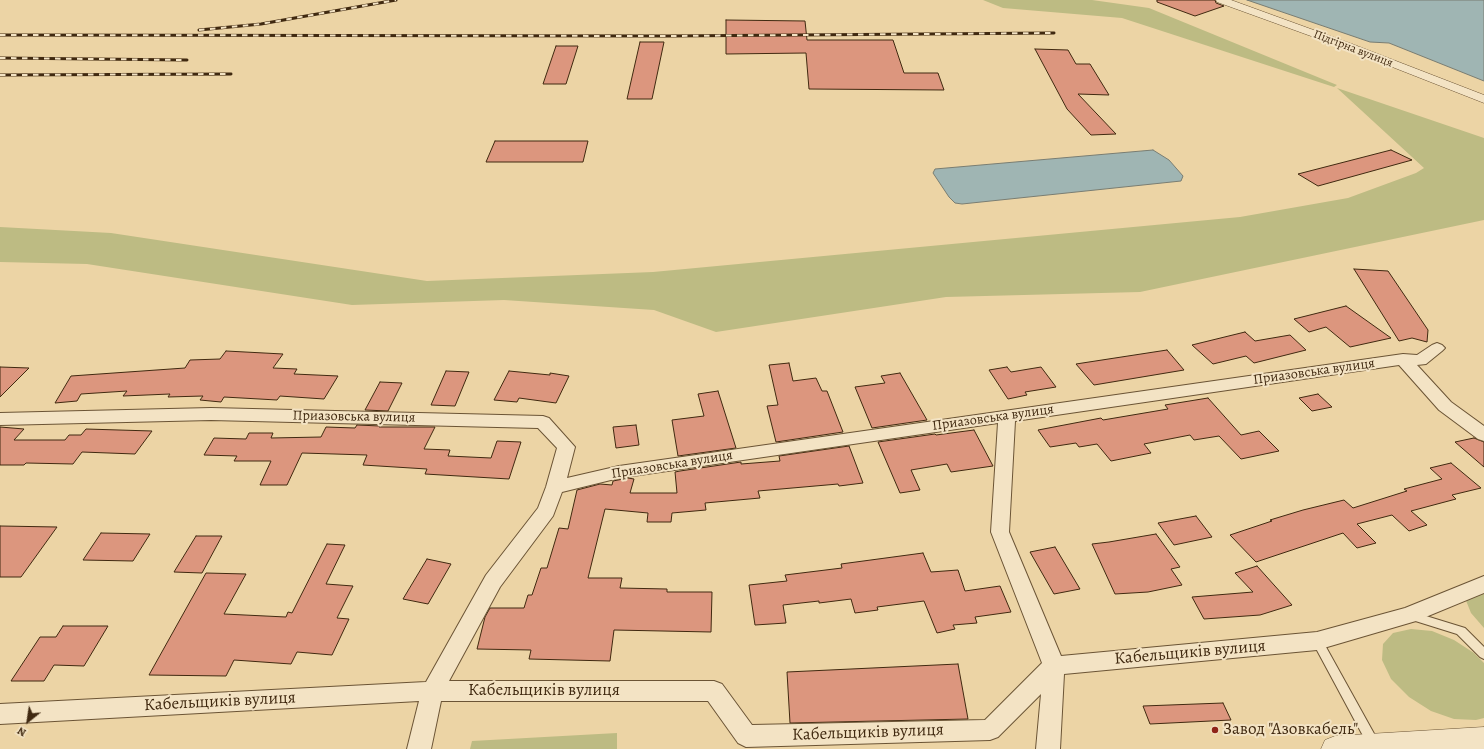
<!DOCTYPE html>
<meta charset="utf-8">
<style>
body{margin:0}
#map{position:relative;width:1484px;height:749px;overflow:hidden;background:#ecd4a5;font-family:Alegreya,serif}
canvas{display:block}
.north{position:absolute;left:8px;top:701px;width:40px;height:40px;-webkit-text-stroke:3px #f3e3c4;paint-order:stroke;rotate:210deg;font-size:11px;font-weight:700;line-height:16px;text-align:center;color:#402910}
.north::after{content:'';display:block;margin:auto;width:14px;height:18px;background:#402910;clip-path:polygon(50% 0,100% 100%,50% 72%,0 100%)}
</style>
<div id="map">
<canvas width="1484" height="749"></canvas>
<div class="north">N</div>
</div>
<script>
const ctx = document.querySelector('canvas').getContext('2d');
ctx.lineJoin = 'round';
function fillPath(path, color) {
  ctx.fillStyle = color;
  ctx.fill(path, 'evenodd');
}
function poly(rows) {
  const path = new Path2D();
  for (const r of rows) {
    path.moveTo(r[0], r[1]);
    for (let i = 2; i < r.length; i += 2) path.lineTo(r[i], r[i + 1]);
  }
  return path;
}
function strokePath(path, color, width, dash) {
  ctx.strokeStyle = color;
  ctx.lineWidth = width;
  ctx.lineCap = dash ? 'butt' : 'round';
  ctx.setLineDash(dash || []);
  ctx.stroke(path);
}
function drawText(font, color, halo, rows, align = 'center') {
  ctx.font = font + ' Alegreya,serif';
  ctx.lineWidth = 4;
  ctx.setLineDash([]);
  ctx.textBaseline = 'middle';
  ctx.strokeStyle = halo;
  ctx.fillStyle = color;
  for (const [text, x, y, turn = 0] of rows) {
    ctx.save();
    ctx.translate(x, y);
    ctx.rotate((+turn || 0) * Math.PI / 180);
    ctx.textAlign = isNaN(turn) ? turn : align;
    if (halo) ctx.strokeText(text, 0, 0);
    ctx.fillText(text, 0, 0);
    ctx.restore();
  }
}
fillPath(poly([
 [983,0,1092,0,1149,8,1337,85,1334,87,1122,18,1003,8],
 [1337,88,1484,138,1484,220,1140,292,946,297,716,332,654,310,504,300,352,305,87,264,0,262,0,227,111,233,427,281,653,272,1240,217,1348,198,1416,173,1424,168],
 [1484,590,1484,628,1471,613,1465,598],
 [1411,629,1432,631,1454,640,1474,653,1484,663,1484,718,1476,720,1454,719,1431,711,1409,697,1391,679,1382,660,1383,644,1393,633],
 [617,733,617,749,470,749,472,741]
]), '#bdbb83');
const water = poly([
 [1247,0,1484,0,1484,81,1389,43,1370,42,1247,0],
 [1153,150,1169,160,1183,176,1181,181,962,204,955,203,949,197,933,173,935,169,1153,150]
]);
fillPath(water, '#9fb5b3');
strokePath(water, '#797d72', 1);
const building = poly([
 [1157,0,1215,0,1216,3,1224,6,1195,16,1157,2,1157,0],
 [726,20,805,21,807,40,893,40,904,73,938,73,944,90,809,89,806,53,726,54,726,20],
 [640,42,664,42,652,99,627,99,640,42],
 [556,46,578,46,566,84,543,84,556,46],
 [1035,49,1068,50,1076,64,1090,64,1109,95,1078,94,1116,134,1091,135,1067,109,1035,49],
 [495,141,588,141,583,162,486,162,495,141],
 [1391,150,1412,160,1318,186,1298,174,1391,150],
 [1354,269,1388,271,1428,330,1427,342,1412,338,1399,341,1354,269],
 [1346,306,1391,338,1350,347,1326,327,1309,332,1294,319,1346,306],
 [1245,332,1255,341,1290,335,1306,350,1254,363,1246,356,1213,364,1192,345,1245,332],
 [1167,350,1184,370,1094,385,1076,364,1167,350],
 [226,351,283,354,273,368,297,369,294,374,338,376,324,399,280,396,277,400,224,397,221,402,200,400,203,396,168,397,170,394,123,396,127,391,81,394,77,401,55,403,71,376,185,368,190,360,220,359,226,351],
 [789,363,793,381,816,378,822,391,827,391,843,432,776,442,767,406,778,405,769,365,789,363],
 [0,367,29,368,0,397,0,367],
 [1007,367,1011,372,1041,367,1056,387,1025,392,1027,395,1008,399,989,370,1007,367],
 [446,371,469,372,455,406,431,405,446,371],
 [509,371,550,375,550,373,569,376,556,403,519,398,517,402,494,400,509,371],
 [900,373,927,420,872,428,855,387,885,383,881,376,900,373],
 [380,382,402,383,388,411,365,410,380,382],
 [718,391,736,448,678,456,672,420,704,416,698,394,718,391],
 [1318,394,1332,407,1312,411,1299,398,1318,394],
 [1208,398,1241,435,1259,431,1279,451,1241,459,1219,436,1194,440,1190,435,1144,444,1151,453,1111,461,1097,444,1079,447,1076,443,1050,447,1038,430,1101,418,1103,420,1168,409,1165,405,1208,398],
 [357,425,380,426,379,427,435,427,424,449,450,450,448,456,491,458,497,441,521,442,509,479,425,474,427,469,363,465,367,455,302,453,287,485,260,485,271,461,234,461,237,456,204,455,214,438,246,439,249,433,273,433,271,438,321,437,326,427,355,428,357,425],
 [636,425,639,445,616,448,613,427,636,425],
 [0,427,24,429,14,440,65,440,69,435,81,435,86,429,152,431,135,454,82,452,73,464,26,463,24,465,0,465,0,427],
 [974,430,993,466,951,472,947,464,911,470,920,490,900,493,878,442,935,434,936,435,974,430],
 [1474,438,1484,442,1484,467,1455,442,1474,438],
 [849,446,863,483,839,486,838,484,758,491,760,498,705,503,706,510,672,513,671,522,647,522,648,513,605,509,588,578,622,578,620,588,667,589,667,592,712,592,711,632,614,630,610,661,529,659,531,650,477,649,485,617,490,608,524,608,528,595,532,595,541,568,547,568,559,528,568,529,577,490,600,484,612,485,613,481,628,478,634,479,630,493,677,493,675,472,680,471,741,462,741,464,780,461,779,456,849,446],
 [1451,463,1481,488,1452,495,1456,499,1411,511,1427,525,1409,531,1392,515,1357,524,1376,543,1357,548,1343,533,1256,562,1230,535,1272,521,1270,520,1303,510,1344,500,1353,508,1407,491,1404,489,1442,479,1430,468,1451,463],
 [1196,516,1212,537,1174,545,1158,523,1196,516],
 [0,526,57,527,21,577,0,577,0,526],
 [101,533,150,534,133,561,83,560,101,533],
 [1156,534,1180,567,1171,569,1182,585,1148,592,1115,594,1092,544,1109,542,1156,534],
 [196,536,222,536,202,573,174,572,196,536],
 [327,544,345,545,326,584,353,586,337,618,349,619,332,655,297,652,291,664,234,660,226,676,149,675,206,573,246,574,224,614,286,617,288,612,292,613,327,544],
 [1055,547,1080,589,1054,594,1030,552,1055,547],
 [923,553,931,572,958,570,965,591,1000,586,1011,612,975,617,977,623,953,625,955,629,937,633,924,601,877,607,878,610,855,613,851,599,819,603,819,601,783,605,786,623,755,625,749,585,787,581,785,575,842,568,841,564,923,553],
 [427,559,451,564,428,604,403,599,427,559],
 [1257,566,1292,605,1260,615,1204,619,1192,597,1253,592,1235,573,1257,566],
 [63,626,108,626,84,666,54,665,44,681,11,681,40,637,56,637,63,626],
 [958,664,968,719,790,723,787,672,958,664],
 [1223,703,1231,720,1150,724,1143,706,1223,703]
]);
fillPath(building, '#dc967e');
strokePath(building, '#402910', 1);
const service = poly([
 [1413,612,1465,628,1484,647,1484,659,1480,657,1457,634,1409,619,1408,616,1409,613,1413,612],
 [1317,637,1321,638,1377,739,1379,743,1377,747,1373,748,1369,747,1312,641,1313,638,1317,637]
]);
const minor = poly([
 [1437,343,1442,345,1445,348,1442,351,1426,364,1417,365,1451,402,1484,426,1484,441,1478,439,1439,410,1399,365,1015,421,1009,532,1061,656,1317,632,1405,608,1484,576,1484,593,1416,621,1317,650,1064,674,1060,749,1036,749,1041,694,998,737,990,740,746,747,738,743,708,701,441,701,431,749,407,749,419,701,0,724,0,704,426,682,486,575,538,508,546,487,557,448,538,428,211,420,0,425,0,413,211,408,543,416,549,418,575,447,567,478,619,466,1403,354,1417,355,1432,345,1437,343],
 [998,423,991,532,1042,663,985,720,752,725,722,684,714,681,449,681,500,587,553,516,562,492,619,478,998,423]
]);
const tertiary = poly([
 [1216,0,1231,0,1352,44,1484,95,1484,103,1344,48,1217,2,1216,0],
 [1484,727,1484,749,1321,749,1325,740,1335,736,1484,727]
]);
strokePath(service, '#6b5435', 2);
strokePath(minor, '#6b5435', 2);
strokePath(tertiary, '#6b5435', 1);
fillPath(service, '#f3e3c4');
fillPath(minor, '#f3e3c4');
fillPath(tertiary, '#f3e3c4');
const rail = poly([
 [199,30,261,24,396,0],
 [0,35,667,36,1054,33],
 [0,58,187,60],
 [0,75,231,74]
]);
strokePath(rail, '#402910', 3);
strokePath(rail, '#f3e3c4', 2, [5.5]);
for (const [x, y, r, color] of [
 [1215,730,4,"#8f2418"]
]) {
  const dot = new Path2D();
  dot.arc(x, y, r, 0, 2 * Math.PI);
  ctx.fillStyle = color;
  ctx.fill(dot);
  strokePath(dot, '#f3e3c4', 1.5);
}
drawText('12px', '#402910', '#f3e3c4', [
 ["Підгірна вулиця",1353,49,21]
]);
drawText('14px', '#402910', '#f3e3c4', [
 ["Приазовська вулиця",1314,372,-8],
 ["Приазовська вулиця",354,417,1],
 ["Приазовська вулиця",993,418,-8],
 ["Приазовська вулиця",672,465,-9]
]);
drawText('17px', '#402910', '#f3e3c4', [
 ["Кабельщиків вулиця",1190,653,-5],
 ["Кабельщиків вулиця",544,691],
 ["Кабельщиків вулиця",220,702,-3],
 ["Кабельщиків вулиця",868,733,-2]
]);
drawText('17px', '#402910', '#f3e3c4', [
 ["Завод \"Азовкабель\"",1223,730]
], 'left');
</script>
